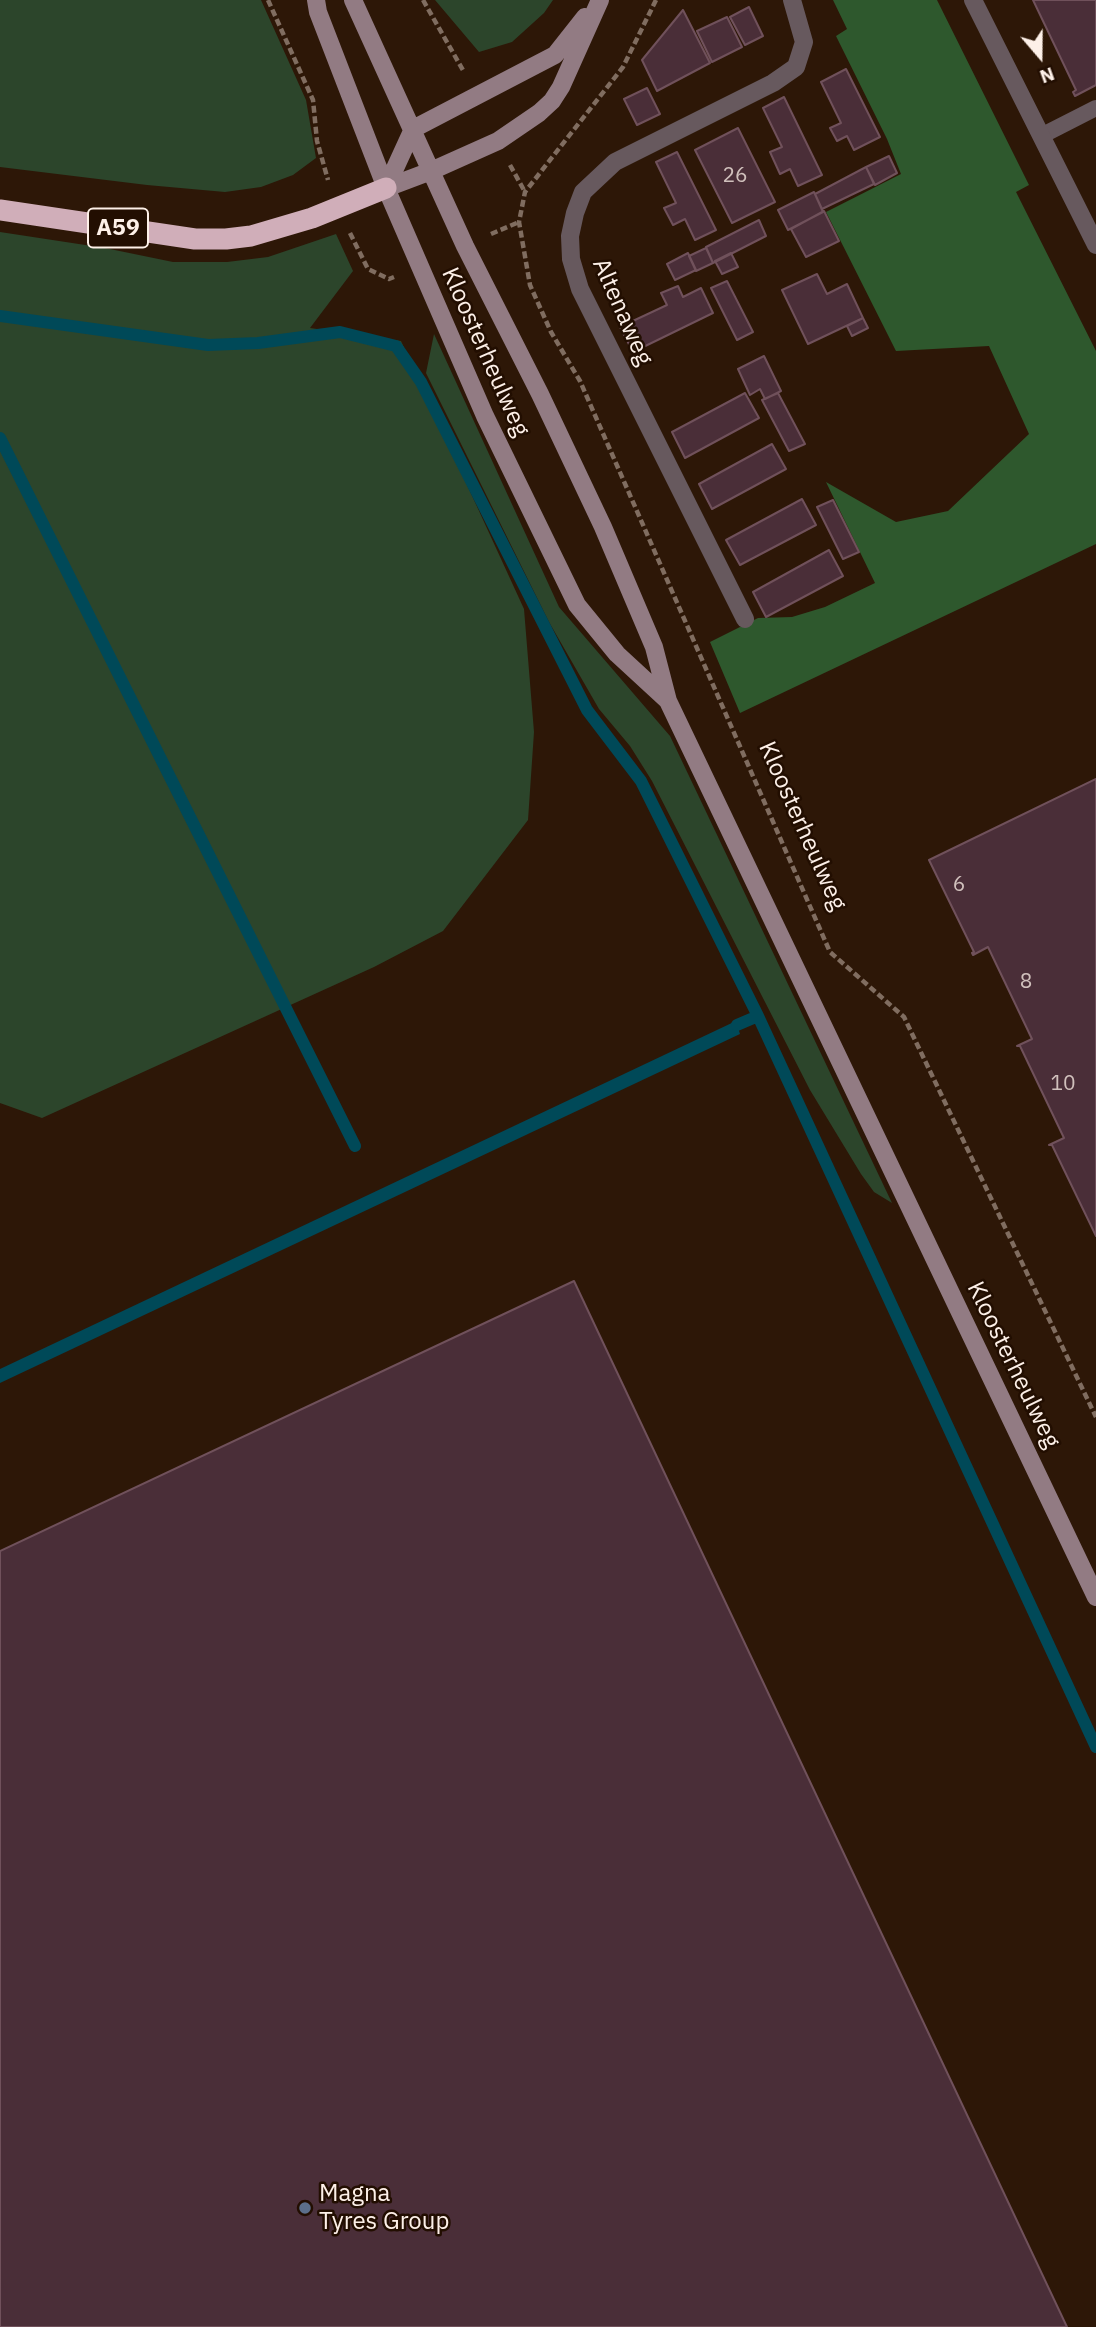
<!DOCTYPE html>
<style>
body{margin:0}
#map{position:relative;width:1096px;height:2327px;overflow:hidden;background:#2d1707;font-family:"IBM Plex Sans",sans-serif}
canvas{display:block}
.north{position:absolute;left:1005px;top:21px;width:70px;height:70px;-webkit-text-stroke:5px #220e01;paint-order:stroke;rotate:160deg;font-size:19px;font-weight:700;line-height:28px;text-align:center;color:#fdf0e8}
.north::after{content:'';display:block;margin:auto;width:24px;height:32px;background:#fdf0e8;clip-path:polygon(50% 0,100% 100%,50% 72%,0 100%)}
</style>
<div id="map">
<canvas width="1096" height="2327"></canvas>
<div class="north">N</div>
</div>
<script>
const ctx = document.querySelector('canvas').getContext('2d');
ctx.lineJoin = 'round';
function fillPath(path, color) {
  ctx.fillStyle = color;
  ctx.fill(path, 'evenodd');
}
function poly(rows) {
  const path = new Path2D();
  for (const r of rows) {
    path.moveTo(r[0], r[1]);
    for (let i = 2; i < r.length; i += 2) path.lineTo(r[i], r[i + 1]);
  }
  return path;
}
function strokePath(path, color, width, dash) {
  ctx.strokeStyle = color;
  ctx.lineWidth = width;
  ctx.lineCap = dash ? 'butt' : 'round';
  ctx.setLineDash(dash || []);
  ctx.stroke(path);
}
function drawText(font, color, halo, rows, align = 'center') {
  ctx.font = font + ' "IBM Plex Sans",sans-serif';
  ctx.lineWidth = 5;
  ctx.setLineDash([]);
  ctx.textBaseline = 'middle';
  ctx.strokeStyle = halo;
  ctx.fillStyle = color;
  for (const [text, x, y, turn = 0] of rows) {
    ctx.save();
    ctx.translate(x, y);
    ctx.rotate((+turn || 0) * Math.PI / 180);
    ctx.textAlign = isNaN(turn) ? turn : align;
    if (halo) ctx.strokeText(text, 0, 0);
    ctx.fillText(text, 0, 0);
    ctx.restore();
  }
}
fillPath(poly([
 [0,0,261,0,306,100,316,158,293,175,261,187,225,192,147,185,0,167],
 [435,0,553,0,544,13,512,42,479,52],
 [0,232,105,248,173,262,227,262,268,257,336,234,353,271,310,328,401,341,524,609,534,732,528,820,443,931,374,967,42,1118,0,1103],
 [434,334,559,607,670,736,892,1203,874,1192,861,1174,810,1090,652,781,630,746,599,709,549,622,426,373]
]), '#2c452b');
fillPath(poly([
 [833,0,937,0,1029,185,1016,192,1096,351,1096,544,740,713,710,642,758,618,792,617,825,607,875,583,826,482,896,522,948,511,1029,434,989,346,896,351,826,212,901,174,887,139,836,36,847,29]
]), '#2e582d');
fillPath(poly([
 [736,1021,740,1034,0,1383,0,1369]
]), '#004958');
strokePath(poly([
 [0,316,208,345,258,343,340,332,396,346,421,382,587,710,641,781,758,1016,1096,1747],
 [0,438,355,1146],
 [737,1025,758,1016]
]), '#004958', 12);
const building = poly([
 [1033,0,1096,0,1096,85,1075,96,1073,92,1076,90,1033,0],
 [749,7,763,36,745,45,730,17,749,7],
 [683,10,710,63,657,91,642,60,683,10],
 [727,17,742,47,712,62,697,31,727,17],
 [846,69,880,137,854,150,847,136,837,141,830,128,841,123,821,82,846,69],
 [647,88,660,114,637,125,624,99,647,88],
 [784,97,822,175,798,186,790,169,780,174,770,152,782,147,763,108,784,97],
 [738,128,775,202,732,223,695,150,738,128],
 [677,152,716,230,695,240,685,219,673,225,664,208,676,203,656,162,677,152],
 [889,156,897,173,875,185,866,167,889,156],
 [866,167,874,184,822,209,815,194,866,167],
 [814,192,823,212,788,230,778,210,814,192],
 [824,211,839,241,806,257,791,229,824,211],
 [759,220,766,236,713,263,706,247,759,220],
 [706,248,713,263,696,271,689,256,706,248],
 [688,253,696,270,675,280,667,264,688,253],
 [731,253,738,267,722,274,715,261,731,253],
 [817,274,827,294,847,284,863,318,808,344,782,290,817,274],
 [727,281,753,332,737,340,711,288,727,281],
 [678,286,683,297,701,288,713,313,633,352,620,327,667,305,661,293,678,286],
 [863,318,868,328,852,336,847,326,863,318],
 [764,356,781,391,765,399,760,389,750,395,738,369,764,356],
 [745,393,759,418,685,458,672,432,745,393],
 [778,393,805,444,789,451,762,400,778,393],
 [772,444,786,469,712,509,699,484,772,444],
 [802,499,816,525,740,565,726,540,802,499],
 [833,500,859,552,843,559,817,507,833,500],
 [829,550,843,576,766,617,753,592,829,550],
 [1096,779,1096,1236,1052,1145,1049,1145,1064,1138,1020,1046,1017,1046,1032,1039,988,947,973,955,972,953,974,952,929,860,1096,779],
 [574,1281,1067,2327,0,2327,0,1551,574,1281]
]);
fillPath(building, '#4a2e38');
strokePath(building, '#70515b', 2);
strokePath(poly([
 [268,0,313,100,317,141,328,180],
 [423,0,464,72],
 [656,0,623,67,525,192,519,222,530,285,551,332,580,381,830,952,904,1017,1096,1417],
 [510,165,525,192],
 [350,233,368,269,389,279,394,277],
 [491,234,519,222]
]), '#806d60', 4.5, [7, 3.5]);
strokePath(poly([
 [1041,136,1096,108]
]), '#67595e', 16);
strokePath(poly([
 [973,0,1096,245],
 [745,619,580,289,571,259,570,236,575,213,583,192,615,162,773,83,796,67,804,42,792,0]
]), '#67595e', 18);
strokePath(poly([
 [316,0,318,12,386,188,485,416,577,605,617,654,668,701],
 [353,0,465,246,540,394,603,527,654,647,668,701,1096,1597],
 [386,188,431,171,498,141,539,113,552,101,561,87,600,0],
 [386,188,413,129,555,55,585,17]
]), '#927b83', 18);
strokePath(poly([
 [0,210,195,239,226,239,251,236,312,218,386,188]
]), '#d0aeb9', 21);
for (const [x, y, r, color] of [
 [305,2208,7,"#5c6f8a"]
]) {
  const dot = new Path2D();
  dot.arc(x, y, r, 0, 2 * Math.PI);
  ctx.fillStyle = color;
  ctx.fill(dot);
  strokePath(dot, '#220e01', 2.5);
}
drawText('21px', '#d0c0bc', null, [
 ["26",735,176],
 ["6",959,885],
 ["8",1026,982],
 ["10",1063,1084]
]);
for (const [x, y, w] of [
 [118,228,60]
]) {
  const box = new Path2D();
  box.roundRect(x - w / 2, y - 19.5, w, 39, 5);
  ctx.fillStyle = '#220e01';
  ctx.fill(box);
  strokePath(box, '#fdf0e8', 2);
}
drawText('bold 23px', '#fdf0e8', null, [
 ["A59",118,228]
]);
drawText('24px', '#fdf0e8', '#220e01', [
 ["Altenaweg",622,312,66],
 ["Kloosterheulweg",485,352,66],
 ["Kloosterheulweg",802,826,66],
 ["Kloosterheulweg",1013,1365,64]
]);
drawText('24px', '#fdf0e8', '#220e01', [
 ["Magna",319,2194],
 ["Tyres Group",319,2222]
], 'left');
</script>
